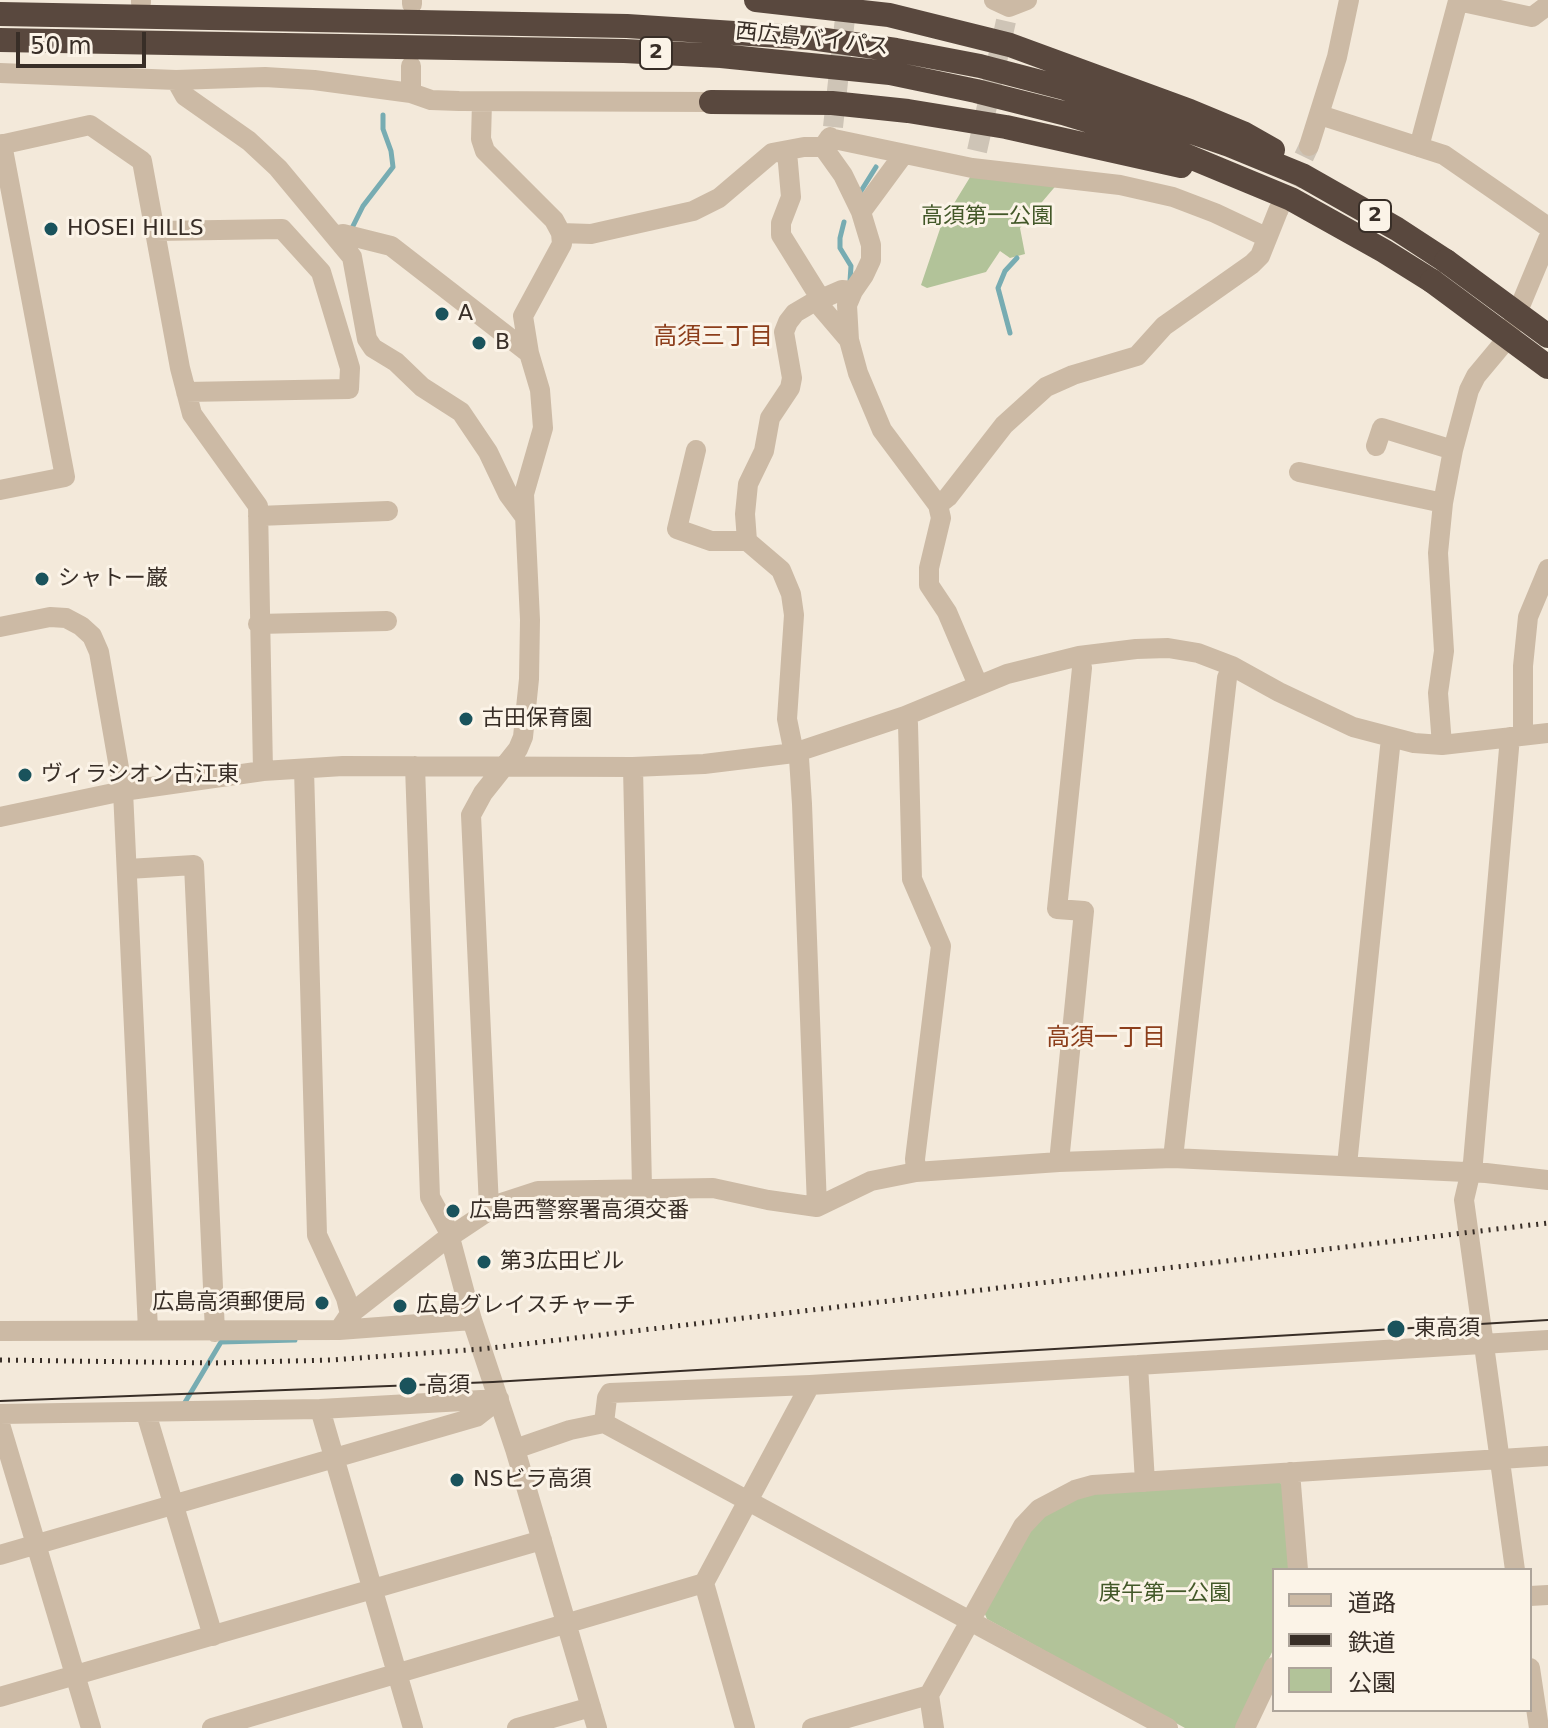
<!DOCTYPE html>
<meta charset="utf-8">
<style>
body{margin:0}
#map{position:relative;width:1548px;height:1728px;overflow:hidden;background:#f3e9da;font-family:"DejaVu Sans","Noto Sans JP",sans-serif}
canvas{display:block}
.legend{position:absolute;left:1272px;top:1568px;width:260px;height:144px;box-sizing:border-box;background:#fbf3e7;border:2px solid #ada49a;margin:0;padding:10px 14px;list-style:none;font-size:24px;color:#382e27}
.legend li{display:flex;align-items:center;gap:16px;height:40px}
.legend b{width:40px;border:2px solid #ada49a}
.scale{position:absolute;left:16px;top:32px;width:130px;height:36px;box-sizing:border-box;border:4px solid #382e27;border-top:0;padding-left:10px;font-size:24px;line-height:28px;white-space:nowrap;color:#382e27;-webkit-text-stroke:6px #fbf3e7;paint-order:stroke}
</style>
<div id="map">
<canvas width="1548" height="1728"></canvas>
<ul class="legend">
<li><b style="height:10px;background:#ccbaa5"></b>道路</li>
<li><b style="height:10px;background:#382e27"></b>鉄道</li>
<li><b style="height:22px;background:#b2c399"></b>公園</li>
</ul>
<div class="scale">50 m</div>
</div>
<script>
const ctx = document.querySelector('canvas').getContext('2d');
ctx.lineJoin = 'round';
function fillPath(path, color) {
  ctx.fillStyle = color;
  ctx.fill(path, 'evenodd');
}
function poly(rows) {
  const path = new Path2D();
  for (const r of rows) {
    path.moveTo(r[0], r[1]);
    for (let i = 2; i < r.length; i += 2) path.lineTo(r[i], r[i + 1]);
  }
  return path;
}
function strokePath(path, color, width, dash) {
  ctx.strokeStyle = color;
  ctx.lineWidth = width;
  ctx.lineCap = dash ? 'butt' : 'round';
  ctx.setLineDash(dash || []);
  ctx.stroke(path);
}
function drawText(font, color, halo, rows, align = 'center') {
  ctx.font = font + ' "DejaVu Sans","Noto Sans JP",sans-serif';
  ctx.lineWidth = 6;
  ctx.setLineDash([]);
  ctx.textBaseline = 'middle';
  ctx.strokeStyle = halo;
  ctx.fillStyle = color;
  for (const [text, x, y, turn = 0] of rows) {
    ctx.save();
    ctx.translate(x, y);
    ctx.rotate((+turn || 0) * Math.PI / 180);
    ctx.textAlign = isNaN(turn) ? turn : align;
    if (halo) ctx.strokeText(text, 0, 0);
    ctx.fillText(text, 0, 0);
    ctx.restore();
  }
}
fillPath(poly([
 [972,174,1059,182,1020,228,1025,254,1010,258,1000,251,986,272,927,288,921,285,942,223],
 [1278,1480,1283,1486,1289,1570,1274,1570,1274,1648,1236,1728,1185,1728,987,1619,984,1612,1027,1534,1040,1518,1081,1495]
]), '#b2c399');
strokePath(poly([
 [861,191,876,167],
 [844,222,840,238,840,248,851,266,850,281],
 [352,228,363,206,393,167,391,151,383,129,383,115],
 [1010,333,998,288,1005,271,1017,258],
 [184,1404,221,1342,295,1340]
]), '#77acb2', 5);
strokePath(poly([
 [833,127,847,0],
 [977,151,1006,21],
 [1278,211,1309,146]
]), '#cec4b6', 20, [20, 10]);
strokePath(poly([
 [141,0,141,3],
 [412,0,412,4],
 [994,0,1009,7,1027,0],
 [0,73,176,80,265,77,314,80,411,93,431,100,459,101,711,102],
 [176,80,185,96,249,141,278,168,352,257,367,339,373,348,396,362,422,387,461,412,488,452,508,494,525,517],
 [411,93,411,66],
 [482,102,481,139,485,151,554,220,561,233,562,244,523,316,529,353,540,390,543,428,524,494,530,620,529,679,523,737,518,749,483,793,471,815,489,1207],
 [1320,115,1444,155,1548,227],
 [829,138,972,168,1120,185,1173,197,1215,213,1266,237],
 [0,145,90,125,142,161,180,368,192,414,258,506,263,771],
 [1309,146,1337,57,1349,0],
 [823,147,843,175,861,212,871,245,871,260,864,275,853,291,847,305,849,340,858,373,882,430,938,505],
 [1419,147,1458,1,1532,17,1548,5],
 [787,152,791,197,781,223,781,235,817,293,820,306,849,340],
 [861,212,903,155],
 [156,231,282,229,321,272,350,368,349,389,186,392],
 [561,233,591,234,693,211,719,198,772,153,804,147,823,147,830,137],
 [335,236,343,234,391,246,529,353],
 [1376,446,1382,428,1453,450],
 [696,450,677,529,711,541,747,541],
 [1299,472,1443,503],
 [0,490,65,477,2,144],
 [258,516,388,511],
 [258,624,387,621],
 [0,627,50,617,66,618,81,626,92,636,99,652,123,791,148,1330],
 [978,685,947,612,929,585,929,568,941,518,938,505,948,497,1004,425,1046,387,1073,375,1137,356,1164,326,1252,264,1260,256,1278,211],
 [905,716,908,724,912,879,941,946,915,1159,916,1172],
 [1523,735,1523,666,1528,617,1548,569],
 [1510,737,1473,1162,1464,1200,1515,1570],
 [1442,745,1438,693,1444,651,1438,553,1443,503,1453,450,1469,390,1476,376,1506,340,1548,239],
 [415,766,430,1197,448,1230,472,1320,515,1449,597,1728],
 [633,767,642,1188],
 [304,769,317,1235,346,1298,350,1314],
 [0,817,123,791,263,771,343,766,633,767,704,764,794,753,905,716,1007,674,1079,656,1136,649,1168,648,1198,653,1232,666,1279,692,1353,727,1414,743,1442,745,1548,733],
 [128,869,194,865,215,1332],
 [1173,1158,1227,678,1232,666],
 [1059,1162,1084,911,1057,909,1082,668,1079,656],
 [1347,1165,1391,738],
 [817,1207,802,804,799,758,794,753,787,719,794,615,791,594,781,570,747,541,745,514,748,484,764,451,770,418,790,388,792,378,784,332,788,322,795,313,812,303,842,290,853,291],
 [339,1330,350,1314,442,1242,484,1214,489,1207,538,1191,713,1188,768,1200,817,1207,871,1181,916,1172,1059,1162,1173,1158,1486,1173,1548,1180],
 [0,1331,339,1330,472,1320],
 [1138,1365,1145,1482],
 [320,1409,413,1728],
 [146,1413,213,1636],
 [0,1414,320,1409,499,1399],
 [604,1423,607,1398,610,1393,810,1385,1548,1340],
 [0,1424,91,1728],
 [515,1449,570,1430,604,1423,1168,1728],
 [1290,1472,1298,1570],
 [0,1555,476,1417,499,1399],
 [704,1583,745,1728],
 [1530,1596,1548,1595],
 [1530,1668,1539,1728],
 [0,1697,542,1540],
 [212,1728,704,1583,810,1385],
 [517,1728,591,1707],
 [812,1728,929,1695],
 [934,1728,929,1695,1023,1526,1039,1509,1075,1490,1093,1485,1548,1456],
 [1245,1728,1274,1667]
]), '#ccbaa5', 20);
strokePath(poly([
 [756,0,889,15,1010,45,1190,111,1243,133,1273,150],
 [0,14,627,26,811,38,896,50,980,66,1064,88,1229,145,1302,175,1397,229,1446,261],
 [0,40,624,51,721,56,890,73,976,91,1063,113,1139,136,1291,199,1384,251,1432,281],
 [711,102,832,103,908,111,1006,127,1181,166]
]), '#59483e', 24);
strokePath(poly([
 [0,1401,493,1382,1548,1320]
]), '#382e27', 2);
strokePath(poly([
 [0,1360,213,1363,331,1360,482,1349,1548,1223]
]), '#382e27', 5, [2, 6]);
strokePath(poly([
 [1446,261,1548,336],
 [1432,281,1548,367]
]), '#59483e', 24);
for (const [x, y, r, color] of [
 [51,229,8,"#1a535c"],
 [442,314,8,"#1a535c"],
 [479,343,8,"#1a535c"],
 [42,579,8,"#1a535c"],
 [466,719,8,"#1a535c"],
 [25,775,8,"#1a535c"],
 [453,1211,8,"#1a535c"],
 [484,1262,8,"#1a535c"],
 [322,1303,8,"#1a535c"],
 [400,1306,8,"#1a535c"],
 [1396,1329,10,"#1a535c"],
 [408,1386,10,"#1a535c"],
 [457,1480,8,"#1a535c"]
]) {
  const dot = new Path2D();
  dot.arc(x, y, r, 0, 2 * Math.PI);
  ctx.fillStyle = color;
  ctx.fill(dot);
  strokePath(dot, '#fbf3e7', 3);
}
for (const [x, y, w] of [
 [656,53,32],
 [1375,216,32]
]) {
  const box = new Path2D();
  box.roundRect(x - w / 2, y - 16, w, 32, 6);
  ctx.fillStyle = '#fbf3e7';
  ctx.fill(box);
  strokePath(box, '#382e27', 2);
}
drawText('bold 20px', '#382e27', null, [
 ["2",656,53],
 ["2",1375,216]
]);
drawText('22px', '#382e27', '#fbf3e7', [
 ["西広島バイパス",812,40,6]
]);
drawText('22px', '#435829', '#fbf3e7', [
 ["高須第一公園",987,217],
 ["庚午第一公園",1165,1594]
]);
drawText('22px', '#382e27', '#fbf3e7', [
 ["HOSEI HILLS",67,229],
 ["A",458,314],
 ["B",495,343],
 ["シャトー巌",58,579],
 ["古田保育園",482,719],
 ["ヴィラシオン古江東",41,775],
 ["広島西警察署高須交番",469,1211],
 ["第3広田ビル",500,1262],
 ["広島高須郵便局",306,1303,"right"],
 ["広島グレイスチャーチ",416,1306],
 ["東高須",1414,1329],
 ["高須",426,1386],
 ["NSビラ高須",473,1480]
], 'left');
drawText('24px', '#8c3e1b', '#fbf3e7', [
 ["高須三丁目",713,338],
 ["高須一丁目",1106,1039]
]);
</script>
